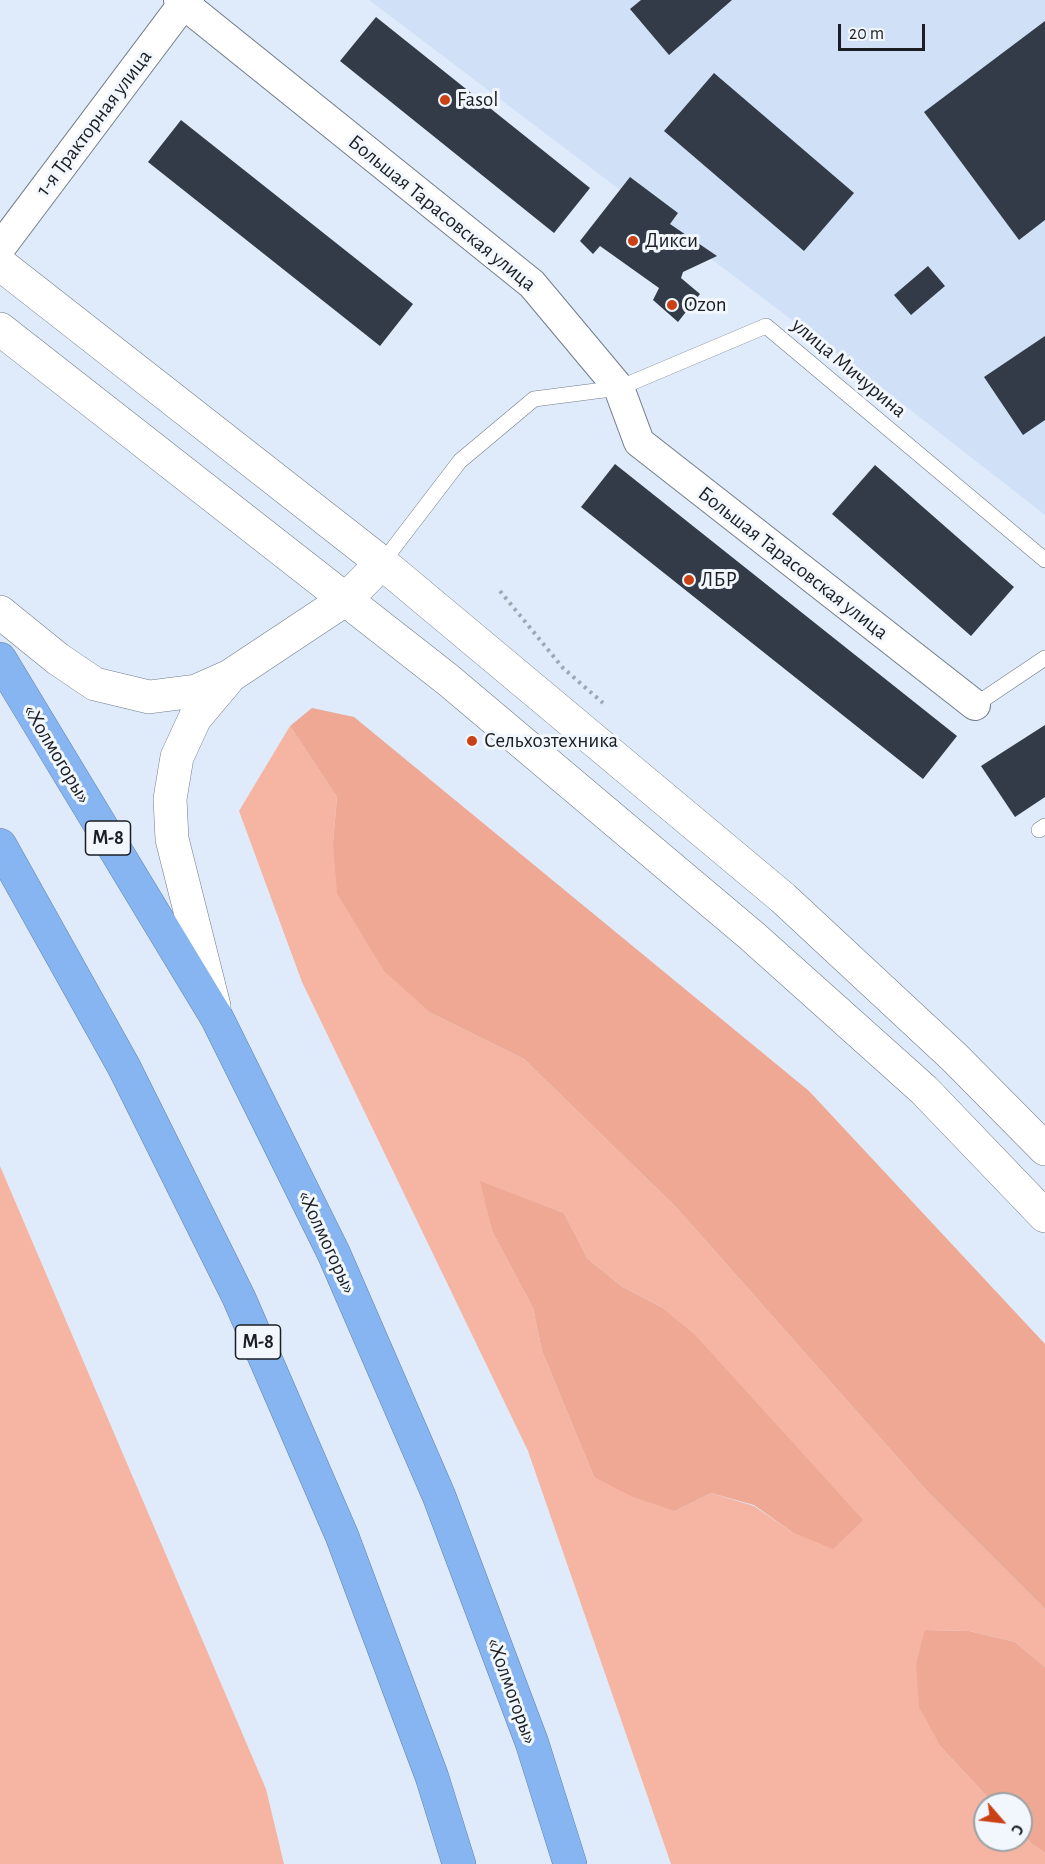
<!DOCTYPE html>
<meta charset="utf-8">
<style>
body{margin:0}
#map{position:relative;width:1045px;height:1864px;overflow:hidden;background:#dfebfa;font-family:"Alegreya Sans",sans-serif}
canvas{display:block}
.north{position:absolute;left:973px;top:1792px;width:60px;height:60px;box-sizing:border-box;background:#f2f7fd;border:2px solid #9ca1a6;border-radius:50%;rotate:118deg;font-size:16px;font-weight:700;line-height:24px;text-align:center;color:#1b1f24}
.north::after{content:'';display:block;margin:auto;width:21px;height:27px;background:#c94114;clip-path:polygon(50% 0,100% 100%,50% 72%,0 100%)}
.scale{position:absolute;left:838px;top:24px;width:87px;height:27px;box-sizing:border-box;border:3px solid #1b1f24;border-top:0;padding-left:8px;font-size:18px;line-height:21px;white-space:nowrap;color:#1b1f24;-webkit-text-stroke:4px #f2f7fd;paint-order:stroke}
</style>
<div id="map">
<canvas width="1045" height="1864"></canvas>
<div class="north">С</div>
<div class="scale">20 m</div>
</div>
<script>
const ctx = document.querySelector('canvas').getContext('2d');
ctx.lineJoin = 'round';
function fillPath(path, color) {
  ctx.fillStyle = color;
  ctx.fill(path, 'evenodd');
}
function poly(rows) {
  const path = new Path2D();
  for (const r of rows) {
    path.moveTo(r[0], r[1]);
    for (let i = 2; i < r.length; i += 2) path.lineTo(r[i], r[i + 1]);
  }
  return path;
}
function strokePath(path, color, width, dash) {
  ctx.strokeStyle = color;
  ctx.lineWidth = width;
  ctx.lineCap = dash ? 'butt' : 'round';
  ctx.setLineDash(dash || []);
  ctx.stroke(path);
}
function drawText(font, color, halo, rows, align = 'center') {
  ctx.font = font + ' "Alegreya Sans",sans-serif';
  ctx.lineWidth = 6;
  ctx.setLineDash([]);
  ctx.textBaseline = 'middle';
  ctx.strokeStyle = halo;
  ctx.fillStyle = color;
  for (const [text, x, y, turn = 0] of rows) {
    ctx.save();
    ctx.translate(x, y);
    ctx.rotate((+turn || 0) * Math.PI / 180);
    ctx.textAlign = isNaN(turn) ? turn : align;
    if (halo) ctx.strokeText(text, 0, 0);
    ctx.fillText(text, 0, 0);
    ctx.restore();
  }
}
fillPath(poly([
 [369,0,1045,0,1045,515,895,398]
]), '#d0e1f7');
fillPath(poly([
 [290,726,337,797,333,843,431,1013,524,1059,676,1207,928,1492,1045,1609,1045,1667,1015,1642,969,1631,926,1630,916,1663,941,1747,994,1804,985,1804,985,1840,1021,1840,1021,1832,1032,1844,1045,1853,1045,1864,671,1864,528,1451,302,982,239,811],
 [481,1182,564,1213,587,1258,621,1286,661,1307,792,1532,754,1506,711,1493,675,1511,594,1477,542,1351,533,1308,492,1231],
 [0,1166,266,1789,284,1864,0,1864]
]), '#f6b5a3');
fillPath(poly([
 [312,708,354,717,809,1091,1045,1344,1045,1609,928,1492,676,1207,524,1059,431,1013,384,971,337,893,333,843,337,797,290,726],
 [480,1181,564,1213,587,1258,621,1286,661,1307,695,1335,863,1520,833,1549,792,1532,754,1505,711,1493,675,1511,633,1497,594,1477,542,1351,533,1308,492,1231],
 [925,1630,969,1631,1015,1642,1045,1667,1045,1853,1032,1844,1021,1832,1021,1804,994,1804,941,1747,919,1707,916,1663]
]), '#eea894');
fillPath(poly([
 [641,0,732,0,669,55,630,9],
 [376,17,590,188,554,233,340,61],
 [1045,21,1045,220,1019,240,924,112],
 [714,73,854,193,804,251,664,131],
 [181,120,413,304,380,346,148,162],
 [630,177,678,213,670,224,717,256,683,272,681,278,700,294,678,322,653,300,659,288,600,246,593,254,580,241],
 [928,266,945,286,911,315,894,295],
 [1045,336,1045,420,1023,435,984,377],
 [615,464,957,736,923,779,581,507],
 [875,465,1014,587,971,636,832,514],
 [1045,725,1045,797,1015,817,981,766]
]), '#323b47');
const lane = poly([
 [382,563,460,461,534,399,619,388,766,326,1045,560],
 [975,705,1045,658],
 [1039,830,1045,826]
]);
const street = poly([
 [179,0,532,284,619,388,639,442,975,705],
 [0,248,184,3,189,0]
]);
const secondary = poly([
 [0,264,382,563,783,898,954,1057,1045,1149],
 [0,329,447,679,752,936,924,1090,1045,1216],
 [0,612,58,659,95,684,149,697,196,691,230,676,346,599,382,563],
 [214,1006,172,839,170,799,177,757,195,718,227,680]
]);
const highway = poly([
 [0,659,217,1018,334,1254,439,1496,532,1743,570,1864],
 [0,845,124,1067,239,1298,342,1536,432,1777,459,1864]
]);
strokePath(lane, '#727d8a', 16);
strokePath(street, '#727d8a', 32);
strokePath(secondary, '#727d8a', 34);
strokePath(highway, '#6180a9', 34);
strokePath(poly([
 [500,591,563,668,603,703]
]), '#9ea8b3', 4, [3, 4.5]);
strokePath(lane, '#fff', 15);
strokePath(street, '#fff', 30);
strokePath(secondary, '#fff', 33);
strokePath(highway, '#86b5f1', 33);
for (const [x, y, r, color] of [
 [445,100,6,"#c94114"],
 [633,241,6,"#c94114"],
 [672,305,6,"#c94114"],
 [689,580,6,"#c94114"],
 [472,741,6,"#c94114"]
]) {
  const dot = new Path2D();
  dot.arc(x, y, r, 0, 2 * Math.PI);
  ctx.fillStyle = color;
  ctx.fill(dot);
  strokePath(dot, '#f2f7fd', 2);
}
for (const [x, y, w] of [
 [108,838,45],
 [258,1342,45]
]) {
  const box = new Path2D();
  box.roundRect(x - w / 2, y - 17, w, 34, 4.5);
  ctx.fillStyle = '#f2f7fd';
  ctx.fill(box);
  strokePath(box, '#1b1f24', 1.5);
}
drawText('bold 20px', '#1b1f24', null, [
 ["М-8",108,838],
 ["М-8",258,1342]
]);
drawText('21px', '#1b1f24', '#f2f7fd', [
 ["Fasol",457,100],
 ["Дикси",645,241],
 ["Ozon",684,305],
 ["ЛБР",701,580],
 ["Сельхозтехника",484,741]
], 'left');
drawText('21px', '#1b1f24', '#f2f7fd', [
 ["1-я Тракторная улица",94,123,-53],
 ["Большая Тарасовская улица",442,213,39],
 ["улица Мичурина",849,368,40],
 ["Большая Тарасовская улица",793,563,38],
 ["«Холмогоры»",57,754,59],
 ["«Холмогоры»",327,1242,65],
 ["«Холмогоры»",512,1691,70]
]);
</script>
